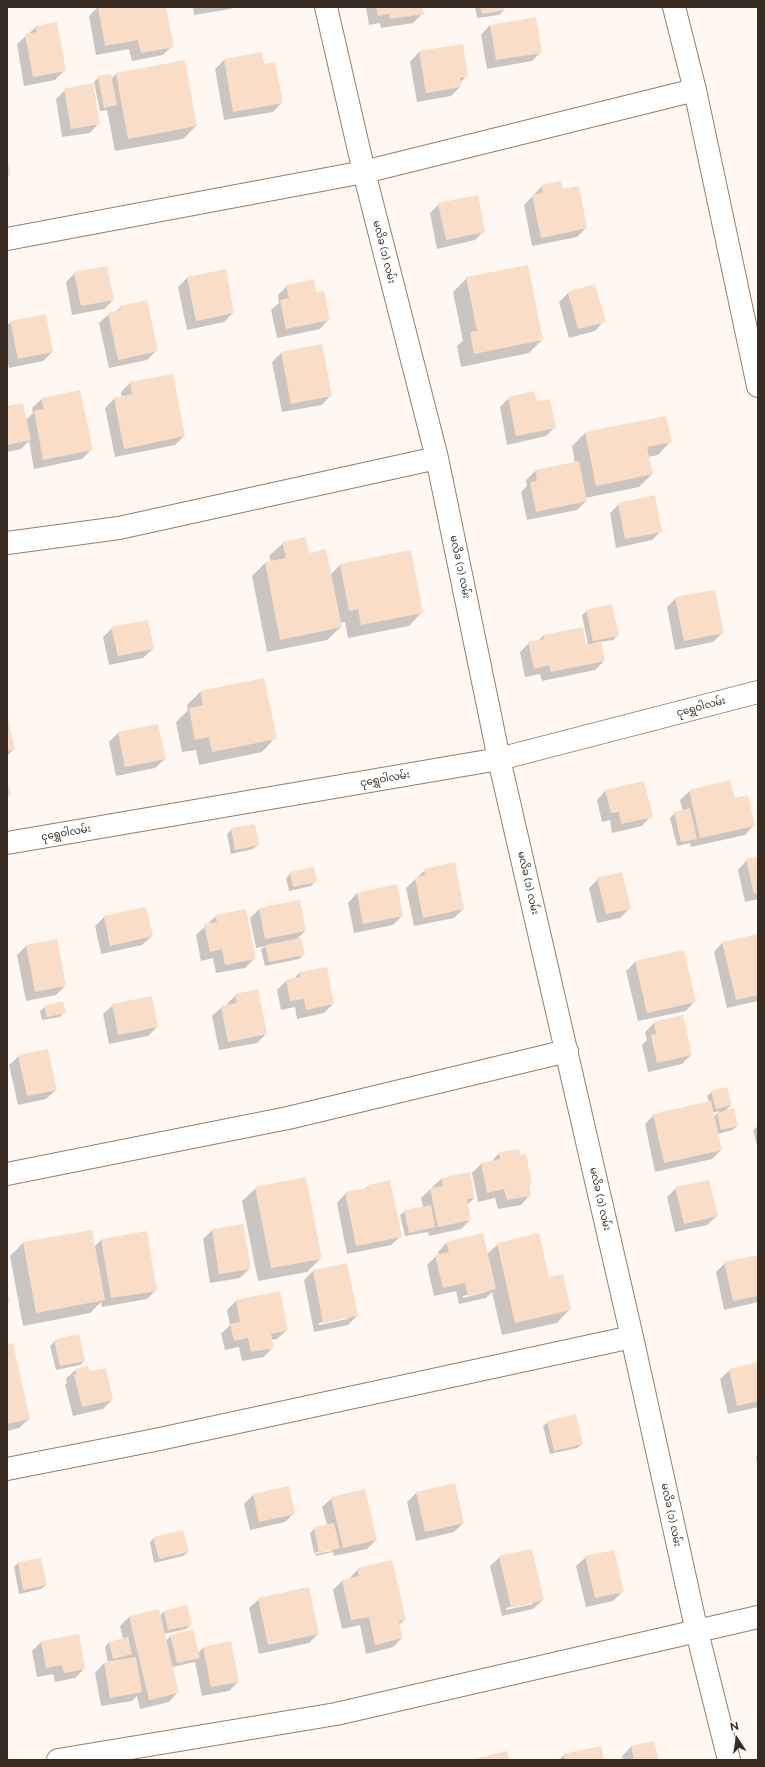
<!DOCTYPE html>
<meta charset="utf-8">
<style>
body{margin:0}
#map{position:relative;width:765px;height:1767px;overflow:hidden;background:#fef7f2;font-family:Figtree,sans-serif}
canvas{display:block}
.frame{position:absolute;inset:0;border:8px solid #372b22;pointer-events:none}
.north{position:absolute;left:717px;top:1719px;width:40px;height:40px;-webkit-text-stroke:3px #fff;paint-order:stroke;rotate:348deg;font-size:11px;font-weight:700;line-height:16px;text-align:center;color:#372b22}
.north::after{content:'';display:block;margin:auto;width:14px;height:18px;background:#372b22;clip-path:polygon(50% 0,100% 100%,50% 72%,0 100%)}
</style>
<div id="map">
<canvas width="765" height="1767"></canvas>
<div class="frame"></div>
<div class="north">N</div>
</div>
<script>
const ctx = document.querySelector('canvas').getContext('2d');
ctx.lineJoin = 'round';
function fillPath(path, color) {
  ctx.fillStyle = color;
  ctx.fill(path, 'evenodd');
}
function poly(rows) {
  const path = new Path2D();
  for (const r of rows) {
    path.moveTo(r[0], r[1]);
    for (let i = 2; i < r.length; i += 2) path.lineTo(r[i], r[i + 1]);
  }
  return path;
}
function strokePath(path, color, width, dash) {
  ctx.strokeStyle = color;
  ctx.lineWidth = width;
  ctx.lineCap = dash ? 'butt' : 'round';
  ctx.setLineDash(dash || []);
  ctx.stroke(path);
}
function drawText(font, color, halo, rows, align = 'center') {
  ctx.font = font + ' Figtree,"Noto Sans Myanmar",sans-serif';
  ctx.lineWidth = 3.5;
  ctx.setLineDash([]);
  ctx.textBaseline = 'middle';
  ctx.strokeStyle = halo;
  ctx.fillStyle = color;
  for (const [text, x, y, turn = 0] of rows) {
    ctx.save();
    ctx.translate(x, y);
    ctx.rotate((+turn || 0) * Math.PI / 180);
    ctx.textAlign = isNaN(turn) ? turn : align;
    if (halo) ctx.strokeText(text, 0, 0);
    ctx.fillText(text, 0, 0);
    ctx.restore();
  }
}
fillPath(poly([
 [98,7,165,7,172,46,163,55,132,61,129,49,96,55,89,16],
 [193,7,233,7,231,9,194,15],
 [366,7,421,7,423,13,413,23,381,28,380,23,369,25],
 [475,7,503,7,504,10,499,15,477,18],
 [490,25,541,52,532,61,487,69,481,35],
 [36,27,64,71,55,80,24,86,17,44],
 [419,52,467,75,460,83,460,87,451,96,417,102,410,62],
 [224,60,263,65,282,102,273,112,224,120,215,69],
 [116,74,196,126,183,139,115,151,107,110,100,111,94,82,99,77,111,79],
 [65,90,99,123,90,133,62,137,56,99],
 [542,186,562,190,586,228,577,237,532,246,524,205],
 [439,204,484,231,475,240,437,249,430,213],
 [75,273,113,300,104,309,72,315,66,282],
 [187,278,233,313,224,322,187,330,178,287],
 [467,278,542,340,529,353,461,367,457,346,463,341,453,292],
 [287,286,316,293,329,319,320,329,277,338,271,310,279,303,278,295],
 [568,293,604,321,595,331,569,338,559,302],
 [121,307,156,351,147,360,109,368,99,323,109,314,115,312],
 [11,322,52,352,43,361,9,368,7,359,7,325],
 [281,353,331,395,322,405,282,412,272,362],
 [130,383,184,436,175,445,115,457,105,408,114,399,122,397,121,392],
 [509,398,536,403,555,427,546,436,507,445,500,407],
 [42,399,91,450,82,459,34,469,29,441,21,449,7,452,7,407,26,420,33,413,32,408],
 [585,433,671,441,658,455,648,457,652,474,639,487,585,498,586,501,577,510,527,520,521,492,527,486,526,480,535,471,575,463,572,446],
 [619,504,661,531,652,540,616,548,610,513],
 [283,543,308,554,330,575,340,565,410,551,422,612,409,626,348,638,345,622,340,623,341,627,327,640,267,652,252,576,265,563,271,562,269,556],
 [676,598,722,633,713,642,675,650,667,607],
 [587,611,618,635,613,640,600,642,604,661,595,670,542,681,540,674,525,677,520,652,529,643,538,641,543,636,588,645,582,615],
 [112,628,153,649,143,658,109,665,103,637],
 [263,679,275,738,262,752,199,765,196,750,182,752,176,722,188,710,187,705,200,692],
 [7,716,14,749,7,756],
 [118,733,165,759,155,768,116,776,109,742],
 [606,790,651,816,642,826,612,833,610,820,602,822,597,800],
 [690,791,734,799,754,825,745,835,691,847,690,843,677,846,670,818,675,813,683,811,680,800],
 [232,829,258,845,253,849,231,854,227,834],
 [758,858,758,899,745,902,738,870,747,860],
 [425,870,463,909,454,918,414,926,406,888],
 [291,873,316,881,311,886,289,891,286,878],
 [598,879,630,908,620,918,597,923,589,888],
 [357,893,402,916,393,925,354,933,348,903],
 [299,901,305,931,296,940,304,954,299,959,265,966,261,950,265,946,256,948,250,918,259,909],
 [216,916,255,958,245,968,216,973,213,958,201,961,196,935],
 [104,917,152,936,142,945,101,954,95,926],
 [758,935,758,1001,727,1008,714,952,723,942],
 [26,946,65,986,56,995,26,1001,17,955],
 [635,962,695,1001,686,1011,638,1021,626,971],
 [299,973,333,1004,324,1013,297,1019,295,1007,281,1010,277,990,286,981,294,979],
 [236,995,266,1034,257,1043,219,1050,212,1016,222,1007,227,1006,227,1004],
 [113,1005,157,1027,148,1036,109,1044,103,1014],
 [45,1007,64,1012,60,1017,42,1020,40,1011],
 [654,1023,691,1055,682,1064,648,1072,642,1045,647,1040,645,1032],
 [19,1056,56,1090,46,1099,18,1105,9,1065],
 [712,1092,731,1105,724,1112,737,1126,733,1130,717,1134,721,1150,712,1159,655,1172,645,1124,654,1115,709,1102,707,1096],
 [720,1111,713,1117,712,1113],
 [758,1126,758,1150,753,1130],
 [499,1153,519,1157,531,1184,528,1186,530,1195,521,1205,498,1209,495,1198,478,1202,472,1173,481,1164,491,1162],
 [442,1178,474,1198,467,1205,470,1220,461,1229,429,1236,428,1232,405,1236,400,1215,405,1211,423,1207,421,1198],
 [368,1186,401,1236,391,1245,347,1254,337,1203,346,1193,364,1189],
 [256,1188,321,1258,307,1272,258,1281,242,1201],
 [676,1188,717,1216,707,1225,675,1232,667,1197],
 [242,1225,250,1268,240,1278,210,1283,203,1239,212,1230],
 [146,1232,156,1290,147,1299,102,1307,101,1302,90,1313,23,1326,10,1256,23,1243,94,1247,101,1240],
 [447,1242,487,1254,498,1244,548,1279,570,1309,557,1323,502,1335,492,1292,486,1298,459,1304,456,1291,434,1296,427,1265,436,1256,439,1256,438,1252],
 [486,1290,486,1292,463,1298,463,1296],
 [758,1256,758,1302,724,1310,716,1272,725,1263],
 [313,1271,357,1316,348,1325,314,1332,304,1280],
 [348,1317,348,1319,319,1325,318,1323],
 [279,1292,287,1330,277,1339,271,1340,273,1347,264,1357,242,1361,239,1347,225,1350,221,1334,230,1325,227,1310,236,1301],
 [55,1341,84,1361,80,1365,56,1370,50,1346],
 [7,1345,29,1419,19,1428,7,1431],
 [758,1363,758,1407,728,1414,720,1379,730,1370],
 [88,1367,89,1372,112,1400,103,1409,73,1416,65,1385,67,1383,66,1379,75,1370],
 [548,1422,582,1444,577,1448,550,1454,543,1426],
 [758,1454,758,1467,756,1457],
 [454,1484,463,1523,454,1532,416,1541,407,1502,416,1493],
 [253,1495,294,1513,285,1522,250,1530,244,1504],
 [332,1498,376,1540,367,1549,334,1556,333,1552,315,1556,315,1554,332,1551,332,1548,314,1553,310,1533,315,1528,327,1525,322,1507],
 [154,1538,188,1552,183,1556,154,1563,150,1542],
 [500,1557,543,1600,533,1609,502,1616,490,1566],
 [533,1602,533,1604,506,1610,506,1608],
 [586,1557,623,1591,613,1601,586,1607,576,1566],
 [18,1563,46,1585,41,1589,19,1594,14,1567],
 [358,1569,405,1619,399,1625,402,1638,393,1647,366,1654,360,1625,342,1629,333,1590,342,1581,349,1579],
 [309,1588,318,1634,309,1643,259,1654,249,1608,259,1599],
 [186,1606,191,1625,186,1629,164,1634,166,1641,170,1636,193,1630,198,1653,203,1648,238,1682,229,1691,202,1696,195,1662,172,1667,178,1692,169,1702,140,1709,137,1696,132,1701,101,1706,95,1673,104,1663,108,1663,105,1647,109,1642,123,1639,120,1626,129,1617,158,1610,160,1616,164,1611],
 [41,1642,84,1669,75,1678,55,1682,53,1674,37,1677,32,1651],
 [654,1742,658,1760,623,1760,622,1756,631,1747],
 [564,1755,603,1760,559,1760]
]), '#0003');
fillPath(poly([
 [98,7,166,7,174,47,141,53,138,40,105,46],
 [376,7,422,7,424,14,390,19,389,14,378,16],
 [480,7,504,7,505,10,482,14],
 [536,17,542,53,496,60,490,25],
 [57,22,66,71,33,77,25,34,37,32,35,26],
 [463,44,468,76,460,78,461,87,426,93,419,51],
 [262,52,264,64,275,62,283,103,233,112,224,59],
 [185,60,197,126,128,139,116,73],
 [111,74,117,105,104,108,98,76],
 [93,83,100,124,71,129,64,89],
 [7,157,11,175,7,176],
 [561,181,563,189,579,186,587,228,541,238,532,195,543,193,541,185],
 [478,195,485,232,446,240,438,203],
 [528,265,543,340,474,354,470,332,477,331,466,277],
 [107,266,114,300,81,306,74,272],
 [226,269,234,313,196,321,187,277],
 [314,279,316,292,324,291,330,320,286,329,280,300,289,298,286,285],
 [595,284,606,322,578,329,568,292],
 [147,300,158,351,118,360,108,313,121,310,120,306],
 [46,314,53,352,18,359,10,321],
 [322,344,332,396,291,404,281,352],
 [173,374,185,436,124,449,114,398,132,394,130,382],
 [80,390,93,450,43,460,34,411,44,409,41,398],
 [534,391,537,401,550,399,556,428,516,436,508,397],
 [23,403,31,440,7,445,7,406],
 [666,416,672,442,647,447,653,474,596,486,585,432],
 [579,461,587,501,536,512,530,482,537,481,535,470],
 [655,495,662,532,625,539,618,503],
 [306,537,309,553,326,549,342,627,280,640,265,562,286,558,282,542],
 [411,550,423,613,361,625,358,609,349,611,340,564],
 [715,590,724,633,684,641,675,597],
 [612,604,619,636,593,641,586,610],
 [148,620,154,649,118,656,111,627],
 [583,627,586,645,601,641,605,661,551,672,549,665,534,669,528,642,544,639,543,635],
 [264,678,277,739,212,752,209,737,195,740,189,708,203,705,200,691],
 [7,714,15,750,7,751],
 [158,724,166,759,125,767,118,732],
 [7,779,11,795,7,796],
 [730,780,735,798,748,795,755,826,700,838,689,790],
 [644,781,653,817,621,824,619,812,611,813,605,790],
 [690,808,697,839,681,842,674,812],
 [255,824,259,845,235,850,231,828],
 [758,857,758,893,754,894,746,859],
 [455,862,464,909,423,918,415,878,425,875,424,869],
 [314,867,317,882,293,887,290,872],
 [622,872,631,909,606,914,597,878],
 [397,884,403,916,363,924,357,893],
 [300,900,306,931,265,939,259,908],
 [146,907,153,936,110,946,104,916],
 [246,909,256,959,225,965,222,949,210,952,204,924,217,922,215,915],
 [758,934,758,995,736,1000,722,942],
 [301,938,305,955,269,962,265,945],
 [57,939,66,986,35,992,26,945],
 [684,950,696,1002,647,1013,635,961],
 [327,967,334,1004,306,1010,304,999,290,1001,286,980,300,977,299,972],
 [258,989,267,1034,228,1042,221,1006,237,1003,235,994],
 [152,996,158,1027,118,1035,112,1004],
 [63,1001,66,1013,47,1017,44,1006],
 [683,1015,692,1055,657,1063,651,1035,656,1034,654,1022],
 [48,1049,57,1090,27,1096,18,1055],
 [727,1087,732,1105,716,1109,711,1091],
 [711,1101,722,1150,664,1163,653,1114],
 [734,1108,738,1126,721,1130,717,1113],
 [519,1149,520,1155,526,1154,532,1184,529,1185,531,1196,507,1200,504,1189,487,1193,481,1163,500,1159,499,1152],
 [470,1172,475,1198,467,1199,471,1220,438,1227,430,1188,443,1186,441,1178],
 [306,1177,322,1259,271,1268,255,1187],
 [390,1180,402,1237,356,1246,345,1192,368,1188,368,1185],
 [709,1180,718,1216,684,1224,675,1187],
 [431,1205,435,1227,409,1233,404,1210],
 [243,1224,251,1269,219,1274,212,1229],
 [92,1230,105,1300,36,1313,23,1242],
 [147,1231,157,1291,111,1298,101,1239],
 [483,1233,496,1289,468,1296,465,1283,443,1288,435,1255,449,1252,446,1242],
 [539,1233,549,1277,563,1274,571,1310,515,1323,497,1243],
 [758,1255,758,1296,733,1301,724,1262],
 [347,1263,358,1316,323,1323,313,1270],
 [7,1289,10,1302,7,1303],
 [280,1291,288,1330,271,1334,274,1348,251,1352,248,1338,234,1341,230,1324,240,1322,236,1300],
 [79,1334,85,1361,60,1366,54,1340],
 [13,1343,30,1419,7,1424,7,1344],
 [758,1362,758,1401,737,1406,729,1369],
 [88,1366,90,1371,106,1368,113,1400,82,1407,74,1375,76,1374,75,1369],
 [576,1414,583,1444,554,1451,547,1421],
 [455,1483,464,1523,425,1532,416,1492],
 [289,1486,295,1514,259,1522,253,1494],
 [365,1489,377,1540,343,1548,331,1497],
 [334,1523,340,1548,319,1553,314,1527],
 [183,1530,189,1552,159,1559,153,1537],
 [532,1549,544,1600,511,1608,499,1556],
 [614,1550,624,1592,595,1598,585,1556],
 [41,1558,47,1585,23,1590,18,1562],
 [392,1560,406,1620,399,1621,403,1638,375,1645,369,1617,351,1620,342,1580,359,1576,357,1568],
 [309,1587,319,1634,268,1645,258,1598],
 [187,1605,192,1625,168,1630,164,1611],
 [159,1609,179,1693,149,1700,129,1616],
 [193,1629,200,1658,177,1663,170,1635],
 [79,1634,85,1669,64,1673,62,1665,46,1668,41,1641],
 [128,1637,132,1654,113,1659,109,1642],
 [231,1641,239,1682,211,1687,203,1647],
 [136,1657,142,1692,110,1698,104,1662],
 [654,1741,659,1760,634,1760,631,1746],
 [601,1746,604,1760,565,1760,564,1754],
 [507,1751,509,1760,474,1760,474,1759]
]), '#faddc7');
const minor = poly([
 [326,7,364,172,437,458,499,759,632,1337,697,1632,729,1760],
 [674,7,695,90,758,386],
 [7,239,364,172,695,90],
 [7,543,119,528,437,458],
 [7,843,499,759,758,692],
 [7,1174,288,1118,567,1051],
 [7,1469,155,1440,632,1337],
 [58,1760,336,1714,758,1617]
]);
strokePath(minor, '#997d66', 24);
strokePath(minor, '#fff', 22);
drawText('10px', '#372b22', '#fff', [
 ["မလိခ (၁) လမ်း",384,252,76],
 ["မလိခ (၁) လမ်း",460,567,78],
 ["ငုရွှေဝါလမ်း",701,707,-15],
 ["ငုရွှေဝါလမ်း",385,779,-10],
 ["ငုရွှေဝါလမ်း",66,833,-10],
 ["မလိခ (၁) လမ်း",528,883,77],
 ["မလိခ (၁) လမ်း",600,1199,77],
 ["မလိခ (၁) လမ်း",671,1515,78]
]);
</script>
